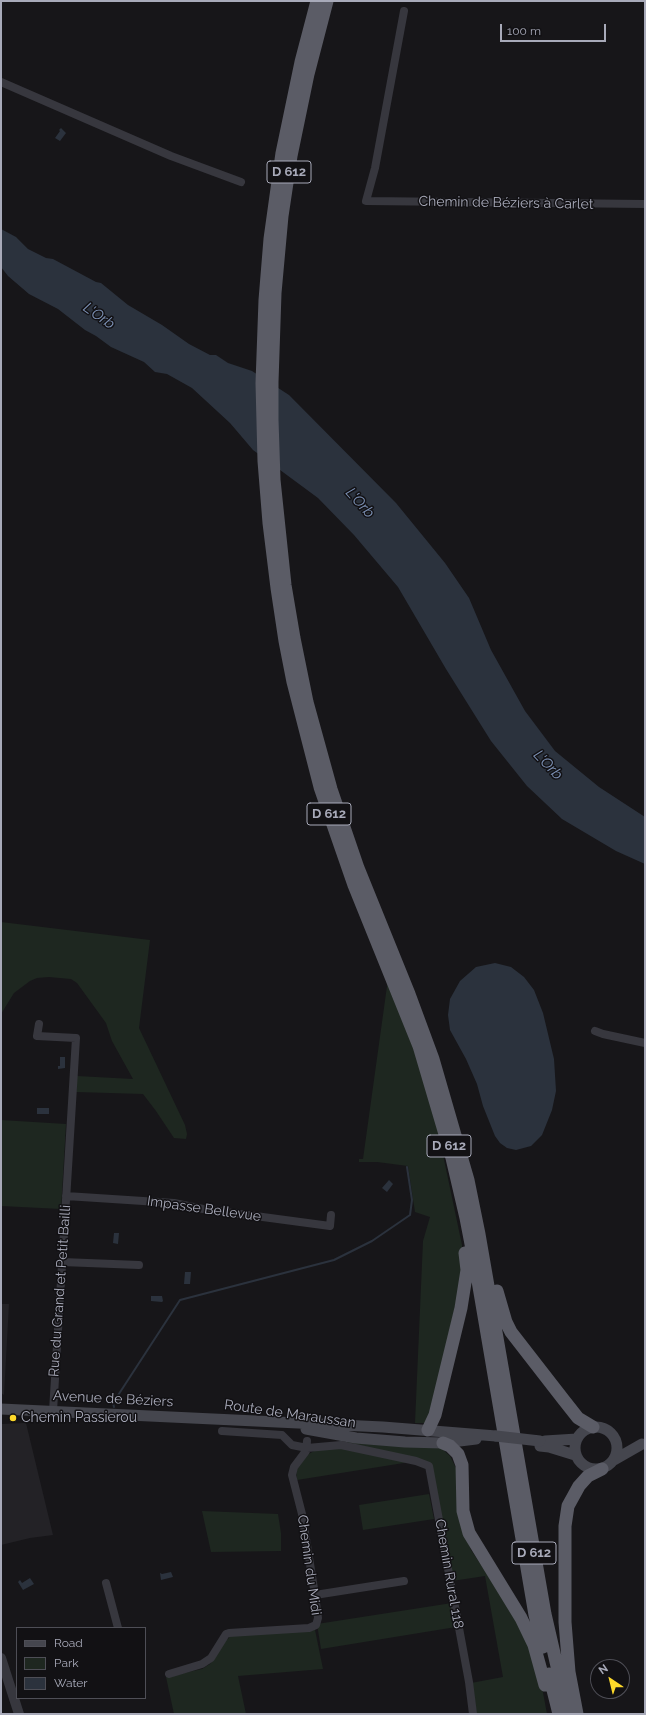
<!DOCTYPE html>
<meta charset="utf-8">
<style>
body{margin:0}
#map{position:relative;width:646px;height:1715px;overflow:hidden;background:#171619;font-family:Raleway,sans-serif}
canvas{display:block}
.frame{position:absolute;inset:0;border:2px solid #a8aab9;pointer-events:none}
.legend{position:absolute;left:16px;top:1627px;width:130px;height:72px;box-sizing:border-box;background:#121114;border:1px solid #4e4e56;margin:0;padding:5px 7px;list-style:none;font-size:12px;color:#a8aab9}
.legend li{display:flex;align-items:center;gap:8px;height:20px}
.legend b{width:20px;border:1px solid #4e4e56}
.north{position:absolute;left:590px;top:1659px;width:40px;height:40px;box-sizing:border-box;background:#121114;border:1px solid #4e4e56;border-radius:50%;rotate:325deg;font-size:11px;font-weight:700;line-height:16px;text-align:center;color:#a8aab9}
.north::after{content:'';display:block;margin:auto;width:14px;height:18px;background:#fdd92a;clip-path:polygon(50% 0,100% 100%,50% 72%,0 100%)}
.scale{position:absolute;left:500px;top:24px;width:106px;height:18px;box-sizing:border-box;border:2px solid #a8aab9;border-top:0;padding-left:5px;font-size:12px;line-height:14px;white-space:nowrap;color:#a8aab9;-webkit-text-stroke:3px #121114;paint-order:stroke}
</style>
<div id="map">
<canvas width="646" height="1715"></canvas>
<div class="frame"></div>
<ul class="legend">
<li><b style="height:5px;background:#45464e"></b>Road</li>
<li><b style="height:11px;background:#1e2720"></b>Park</li>
<li><b style="height:11px;background:#2b323d"></b>Water</li>
</ul>
<div class="north">N</div>
<div class="scale">100 m</div>
</div>
<script>
const ctx = document.querySelector('canvas').getContext('2d');
ctx.lineJoin = 'round';
function fillPath(path, color) {
  ctx.fillStyle = color;
  ctx.fill(path, 'evenodd');
}
function poly(rows) {
  const path = new Path2D();
  for (const r of rows) {
    if (r.length === 3) {
      path.moveTo(r[0] + r[2], r[1]);
      path.arc(r[0], r[1], r[2], 0, 2 * Math.PI);
      continue;
    }
    path.moveTo(r[0], r[1]);
    for (let i = 2; i < r.length; i += 2) path.lineTo(r[i], r[i + 1]);
  }
  return path;
}
function strokePath(path, color, width, dash) {
  ctx.strokeStyle = color;
  ctx.lineWidth = width;
  ctx.lineCap = dash ? 'butt' : 'round';
  ctx.setLineDash(dash || []);
  ctx.stroke(path);
}
function drawText(font, color, halo, rows, align = 'center') {
  ctx.font = font + ' Raleway,sans-serif';
  ctx.lineWidth = 3;
  ctx.setLineDash([]);
  ctx.textBaseline = 'middle';
  ctx.strokeStyle = halo;
  ctx.fillStyle = color;
  for (const [text, x, y, turn = 0] of rows) {
    ctx.save();
    ctx.translate(x, y);
    ctx.rotate((+turn || 0) * Math.PI / 180);
    ctx.textAlign = isNaN(turn) ? turn : align;
    if (halo) ctx.strokeText(text, 0, 0);
    ctx.fillText(text, 0, 0);
    ctx.restore();
  }
}
fillPath(poly([
 [1,1304,9,1304,4,1395,1,1393],
 [26,1423,53,1535,30,1538,1,1545,1,1424]
]), '#232226');
fillPath(poly([
 [1,922,150,940,139,1028,185,1125,187,1134,186,1139,174,1138,156,1111,143,1094,76,1092,77,1076,133,1079,112,1041,106,1023,77,983,71,979,49,977,37,978,30,981,14,993,1,1014],
 [388,979,406,1025,434,1112,462,1245,463,1272,428,1423,415,1423,423,1241,430,1217,415,1212,408,1166,377,1162,359,1162,359,1159,363,1159],
 [1,1120,66,1124,61,1209,1,1206],
 [338,1440,440,1447,450,1456,456,1468,466,1537,471,1550,522,1626,539,1671,547,1714,474,1714,471,1683,503,1677,485,1576,452,1581,429,1464],
 [338,1447,410,1462,297,1480,296,1471,307,1455,316,1450],
 [429,1494,434,1519,363,1530,359,1505],
 [202,1511,278,1514,281,1533,281,1551,211,1552],
 [452,1603,456,1627,321,1649,317,1624],
 [315,1630,323,1669,238,1676,246,1714,174,1714,166,1677,202,1669,210,1664,226,1640,229,1638,228,1634]
]), '#1e2720');
fillPath(poly([
 [61,128,66,133,60,141,55,138,60,131,59,130],
 [1,229,16,237,28,249,46,258,53,259,96,282,101,283,128,305,162,325,189,344,210,355,216,355,228,363,252,371,289,395,396,503,445,563,469,598,491,650,525,711,555,751,599,787,645,817,645,864,616,851,562,819,527,786,491,741,446,669,398,587,354,535,318,498,253,450,230,423,192,388,167,374,155,372,144,362,111,347,96,336,85,330,58,309,29,294,8,276,1,267],
 [495,963,511,967,524,977,534,990,543,1013,554,1059,556,1091,552,1110,542,1135,531,1146,516,1150,507,1148,500,1143,495,1136,483,1106,477,1084,466,1059,450,1030,448,1015,450,999,460,981,476,967],
 [60,1057,65,1057,65,1068,58,1069,58,1066,60,1066],
 [37,1108,49,1108,49,1114,37,1114],
 [389,1180,393,1184,387,1192,382,1188],
 [114,1233,119,1233,118,1244,113,1243],
 [185,1272,191,1272,190,1284,184,1284],
 [151,1296,162,1296,163,1301,162,1302,151,1301],
 [171,1572,173,1577,161,1580,160,1573,162,1574],
 [30,1578,34,1584,23,1590,18,1582,20,1580,22,1583]
]), '#2b323d');
strokePath(poly([
 [114,1407,113,1403,180,1300,334,1260,372,1241,410,1215,412,1200,407,1167]
]), '#2b323d', 2);
strokePath(poly([
 [404,11,375,168,366,201,645,204],
 [1,82,171,156,241,182],
 [39,1024,37,1036,76,1038,53,1411],
 [595,1031,603,1034,645,1043],
 [66,1196,174,1203,203,1209,330,1226,331,1215],
 [62,1262,139,1265],
 [222,1431,282,1435,292,1445,307,1448,341,1445,416,1461,429,1466,469,1682,473,1714],
 [106,1583,118,1628],
 [315,1595,404,1581],
 [169,1674,202,1664,211,1658,226,1634,229,1633,309,1628,316,1625,318,1618,315,1595,302,1514,292,1475,294,1467,306,1451,307,1441]
]), '#37373e', 8);
strokePath(poly([
 [1,1658,19,1714]
]), '#37373e', 10);
strokePath(poly([
 [1,1409,383,1427,496,1436],
 [596,1448,21],
 [306,1429,356,1438,405,1442,443,1443,476,1439],
 [545,1441,577,1439],
 [540,1446,549,1447,575,1455],
 [614,1460,642,1444]
]), '#45464e', 11);
strokePath(poly([
 [317,1,301,62,282,153,270,239,265,300,262,383,264,461,269,523,277,588,285,641,293,682,320,787,354,885,419,1046,452,1158,466,1218,477,1275,535,1615,543,1647],
 [327,1,308,74,291,156,282,216,275,293,272,382,272,420,274,480,285,585,294,638,307,702,331,789,358,868,409,994,433,1059,468,1180,479,1234,545,1614,568,1714],
 [497,1291,506,1322,511,1332,563,1399,578,1418,593,1427],
 [428,1430,435,1415,461,1308,467,1270,465,1253],
 [443,1443,450,1446,458,1454,462,1465,463,1511,469,1533,521,1618,534,1645,545,1685],
 [549,1674,559,1714],
 [577,1714,569,1672,565,1622,565,1526,568,1506,579,1486,588,1476,602,1469]
]), '#5b5c66', 13);
strokePath(poly([
 [496,1436,540,1441]
]), '#45464e', 11);
for (const [x, y, r, color] of [
 [13,1418,4,"#fdd92a"]
]) {
  const dot = new Path2D();
  dot.arc(x, y, r, 0, 2 * Math.PI);
  ctx.fillStyle = color;
  ctx.fill(dot);
  strokePath(dot, '#121114', 1.5);
}
for (const [x, y, w] of [
 [289,172,44],
 [329,814,44],
 [449,1146,44],
 [534,1553,44]
]) {
  const box = new Path2D();
  box.roundRect(x - w / 2, y - 11, w, 22, 3);
  ctx.fillStyle = '#121114';
  ctx.fill(box);
  strokePath(box, '#a8aab9', 1);
}
drawText('bold 13px', '#a8aab9', null, [
 ["D 612",289,172],
 ["D 612",329,814],
 ["D 612",449,1146],
 ["D 612",534,1553]
]);
drawText('14px', '#a8aab9', '#121114', [
 ["Chemin de Béziers à Carlet",506,203,1],
 ["Impasse Bellevue",204,1209,8],
 ["Rue du Grand et Petit Bailli",60,1291,-86],
 ["Avenue de Béziers",113,1399,3],
 ["Route de Maraussan",290,1414,8],
 ["Chemin du Midi",309,1565,82],
 ["Chemin Rural 118",449,1574,80]
]);
drawText('14px', '#a8aab9', '#121114', [
 ["Chemin Passierou",21,1418]
], 'left');
drawText('italic 15px', '#7d92b6', '#121114', [
 ["L'Orb",99,316,35],
 ["L'Orb",360,503,48],
 ["L'Orb",548,765,46]
]);
</script>
